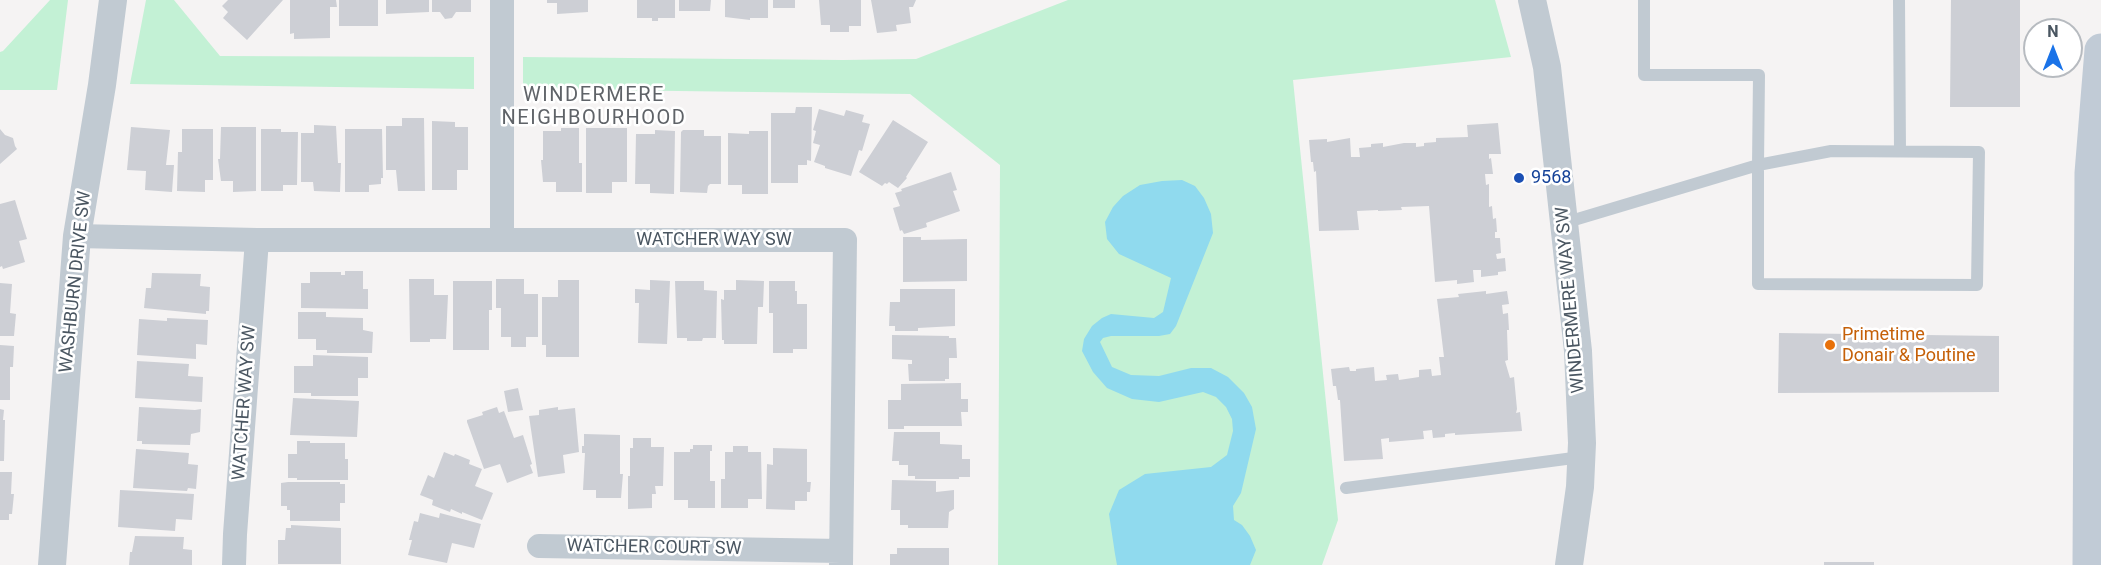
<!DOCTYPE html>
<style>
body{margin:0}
#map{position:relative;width:2101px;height:565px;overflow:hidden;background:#f5f3f3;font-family:Roboto,sans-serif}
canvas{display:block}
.north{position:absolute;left:2023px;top:18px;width:60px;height:60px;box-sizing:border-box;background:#fff;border:2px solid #b7bbc0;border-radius:50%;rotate:0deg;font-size:16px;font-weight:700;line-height:24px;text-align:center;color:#4a5661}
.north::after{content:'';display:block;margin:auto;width:21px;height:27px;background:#1a73e8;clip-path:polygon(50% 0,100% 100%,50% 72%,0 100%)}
</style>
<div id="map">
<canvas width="2101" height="565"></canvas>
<div class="north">N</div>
</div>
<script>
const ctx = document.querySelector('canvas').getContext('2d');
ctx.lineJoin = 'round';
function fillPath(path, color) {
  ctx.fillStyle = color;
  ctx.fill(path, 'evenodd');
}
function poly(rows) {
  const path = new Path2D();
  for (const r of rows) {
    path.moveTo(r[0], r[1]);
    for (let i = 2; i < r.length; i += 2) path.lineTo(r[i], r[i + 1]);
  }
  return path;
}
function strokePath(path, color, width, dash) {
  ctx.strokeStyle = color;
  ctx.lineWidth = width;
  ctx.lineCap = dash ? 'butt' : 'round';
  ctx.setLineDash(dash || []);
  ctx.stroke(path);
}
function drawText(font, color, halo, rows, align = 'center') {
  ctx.font = font + ' Roboto,sans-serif';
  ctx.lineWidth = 5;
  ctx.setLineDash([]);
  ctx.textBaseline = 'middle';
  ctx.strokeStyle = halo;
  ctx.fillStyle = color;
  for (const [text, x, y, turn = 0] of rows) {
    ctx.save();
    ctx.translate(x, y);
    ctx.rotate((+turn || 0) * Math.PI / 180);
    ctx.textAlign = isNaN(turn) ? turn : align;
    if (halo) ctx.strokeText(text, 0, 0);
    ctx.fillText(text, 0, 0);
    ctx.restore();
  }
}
fillPath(poly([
 [50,0,68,0,57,90,0,90,0,52,3,51],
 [146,0,174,0,220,56,474,57,474,89,130,84],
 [1068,0,1495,0,1511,57,1293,80,1338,520,1322,565,998,565,1000,165,910,94,523,89,523,57,843,60,916,59]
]), '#c3f1d5');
fillPath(poly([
 [1182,180,1195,186,1204,198,1211,214,1213,233,1176,326,1170,334,1159,336,1111,336,1103,338,1100,342,1112,367,1131,375,1159,376,1191,368,1211,368,1228,377,1244,393,1252,407,1256,429,1241,493,1233,506,1234,520,1242,525,1250,536,1256,550,1250,565,1117,565,1115,554,1109,514,1119,490,1145,474,1211,467,1227,455,1233,431,1232,419,1226,407,1216,397,1203,392,1159,402,1132,399,1107,388,1093,372,1082,351,1084,339,1092,326,1102,318,1111,314,1154,318,1163,312,1171,278,1119,254,1107,239,1105,222,1113,207,1123,196,1140,185,1162,181]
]), '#90daee');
fillPath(poly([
 [228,0,283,0,247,40,223,18,228,12,222,6],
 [290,0,336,0,337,7,330,7,330,38,294,39,294,33,290,34],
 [339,0,378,0,378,26,339,26],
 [386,0,429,0,429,12,386,14],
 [432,0,471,0,471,12,456,12,452,18,445,19,440,12,432,12],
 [547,0,588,0,588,12,557,14,557,3,547,3],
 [637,0,675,0,675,18,658,18,658,21,652,21,652,18,637,18],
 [679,0,711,0,710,11,679,11],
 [725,0,768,0,768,18,750,18,750,20,725,17],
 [773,0,795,0,795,8,773,8],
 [819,0,861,0,861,26,849,26,849,32,830,32,830,25,821,25],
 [871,0,916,0,913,7,909,7,911,23,896,25,897,31,877,33],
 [1951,0,2020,0,2020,107,1950,107],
 [796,107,812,107,811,161,807,160,807,165,798,165,798,183,771,183,771,113,795,113],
 [819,109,844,116,846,110,864,115,862,122,870,124,862,151,859,150,851,176,825,168,825,166,814,162,820,145,813,143,816,131,813,130],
 [402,118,424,118,425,191,398,191,396,170,386,170,386,126,402,126],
 [893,120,928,142,906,177,907,178,898,188,889,182,887,184,885,183,882,186,859,172],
 [432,121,455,122,455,127,468,127,468,170,457,170,457,190,432,190],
 [1498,123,1501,154,1489,154,1489,159,1491,158,1493,174,1485,174,1486,185,1489,184,1489,207,1492,206,1493,219,1496,218,1497,232,1495,232,1495,238,1500,238,1501,253,1496,254,1497,259,1505,258,1506,271,1498,272,1498,275,1481,277,1481,270,1473,270,1474,282,1457,284,1457,280,1435,282,1429,206,1401,207,1402,210,1378,211,1378,210,1357,211,1359,230,1319,231,1316,171,1314,172,1313,162,1311,162,1309,140,1327,139,1327,142,1350,138,1351,157,1360,157,1359,148,1371,147,1371,144,1383,143,1383,147,1404,143,1416,143,1416,147,1424,146,1424,143,1436,142,1436,138,1468,137,1467,125],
 [314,125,336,126,338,163,341,163,340,192,314,191,313,182,301,182,301,133,314,133],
 [131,127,170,130,166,165,174,165,172,192,145,190,146,171,127,170],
 [221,127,256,127,256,191,233,192,233,181,221,181,218,159,220,159],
 [561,128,579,128,579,163,582,163,582,192,556,192,556,182,543,182,541,160,543,160,543,131,561,131],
 [586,128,627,128,627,182,612,182,612,193,586,193],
 [0,129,5,135,13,138,15,146,17,149,0,164],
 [182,129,213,129,213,180,205,180,205,192,177,191,178,152,182,152],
 [261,129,281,129,281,132,298,132,297,185,283,185,283,191,261,191],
 [345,129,382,129,383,178,381,178,381,184,369,185,369,192,345,192],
 [655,130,675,131,674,194,650,193,650,184,635,184,636,134,655,134],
 [683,130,704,130,704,136,721,136,721,184,710,184,708,186,707,193,680,192,681,132],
 [749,131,768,131,768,194,742,194,742,185,728,185,728,133,749,134],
 [951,172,957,190,953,191,960,211,926,223,927,227,904,234,902,230,900,231,893,208,900,206,895,193,902,191,901,189],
 [15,200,27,239,19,241,25,262,3,269,2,266,0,267,0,204],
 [903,237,921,237,921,240,967,239,967,281,903,282],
 [345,271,363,271,363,289,368,289,368,309,301,308,301,283,310,283,310,272,341,272,341,275,345,275],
 [152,273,201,274,200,286,210,287,209,311,206,311,206,314,144,308,146,288,151,288],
 [409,279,434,279,434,295,448,295,446,339,430,339,430,342,410,342],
 [496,279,524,279,524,294,538,294,538,337,526,337,526,347,511,347,511,337,501,337,501,308,496,308],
 [558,280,579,280,579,357,546,357,546,345,542,345,542,297,558,297],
 [650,280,670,281,667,344,638,343,639,303,635,303,635,289,650,290],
 [736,280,764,281,763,307,758,307,757,344,724,344,724,340,722,340,721,299,724,300,724,290,736,290],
 [453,281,492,281,492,310,489,310,489,350,453,350],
 [675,281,704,281,704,290,717,291,716,338,703,338,702,341,687,341,687,338,677,338],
 [769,281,795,281,795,291,797,291,797,304,807,304,807,349,793,349,793,353,773,353,773,313,769,313],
 [0,283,12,284,10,313,16,314,14,336,0,336],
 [900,289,955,289,955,326,918,328,918,331,895,331,895,326,889,326,890,302,900,302],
 [1486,291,1486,294,1507,291,1509,304,1502,305,1503,314,1508,313,1509,330,1507,330,1508,360,1505,361,1510,378,1514,377,1517,409,1516,413,1520,412,1522,431,1455,435,1455,433,1445,434,1445,437,1433,438,1432,430,1423,431,1424,439,1389,442,1389,438,1381,439,1383,459,1344,461,1340,400,1338,400,1336,386,1333,386,1331,369,1349,367,1350,371,1356,371,1356,369,1374,367,1375,381,1387,380,1386,375,1398,374,1399,380,1419,377,1419,370,1431,369,1432,376,1441,375,1439,357,1444,357,1437,299,1459,297,1458,294],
 [298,312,326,312,326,317,363,318,363,330,373,332,372,353,327,353,327,350,316,350,316,339,298,339],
 [167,318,208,320,207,345,196,344,196,359,137,355,139,319,167,321],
 [1779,333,1999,336,1999,392,1778,393],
 [892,335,949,336,949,338,956,338,957,358,949,358,949,379,945,379,945,381,909,381,908,364,912,364,912,360,892,359],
 [0,345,14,346,13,367,10,367,10,400,0,400],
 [313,355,368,357,368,378,358,378,358,396,311,396,311,393,294,393,294,366,313,366],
 [137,361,189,364,188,376,203,377,202,402,135,398],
 [961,383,961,399,968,399,968,412,961,412,962,426,904,426,904,429,888,429,888,400,901,400,901,384],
 [518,388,523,410,508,412,504,391],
 [293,398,359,401,357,437,290,435],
 [139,407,195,410,201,409,200,432,191,434,190,445,142,444,142,441,137,441],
 [497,407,499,413,504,411,514,438,523,435,532,464,530,465,533,473,507,483,500,464,484,469,467,422,467,420,483,415,482,412],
 [558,407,558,410,575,408,579,452,563,455,565,473,538,477,529,416,539,415,539,410],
 [0,409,4,410,3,420,5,420,4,461,0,461],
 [894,432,940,432,940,444,962,445,962,459,970,459,970,477,959,477,959,479,915,479,915,476,908,476,908,465,899,465,899,461,892,461],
 [584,434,620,435,620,474,623,474,621,498,596,498,596,490,583,490,585,453,582,453,582,446,584,446],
 [633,438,651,438,651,447,664,447,663,486,655,486,656,494,652,494,652,508,628,509,628,476,630,476,630,448,633,448],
 [297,441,310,441,310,443,345,443,345,459,348,459,348,480,297,480,297,478,288,478,288,454,297,454],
 [693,445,712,445,712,451,710,451,710,481,715,481,715,508,688,508,688,500,674,500,674,452,690,452,690,449,693,449],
 [733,446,748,446,748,452,761,452,762,499,748,499,748,508,721,508,721,479,725,479,725,452,733,452],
 [773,448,807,449,807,482,811,482,810,492,807,492,807,501,795,501,795,510,766,509,767,464,773,465],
 [136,449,189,453,188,464,198,465,196,489,188,488,187,491,133,488],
 [444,452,454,456,455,454,470,460,469,464,482,469,475,486,493,493,482,520,462,512,462,514,451,509,450,512,432,505,433,500,420,495,428,475,434,478],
 [0,472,12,472,11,494,14,494,12,514,9,514,9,520,0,520],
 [892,480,936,481,936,492,954,490,954,509,949,512,948,528,908,528,908,525,900,525,900,510,891,510],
 [288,482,340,482,340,484,345,484,345,503,340,503,340,521,290,521,290,510,287,510,287,506,281,506,281,483],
 [120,490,194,494,192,520,176,519,175,531,118,527],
 [420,513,439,518,440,513,481,524,474,548,452,543,447,563,408,555,412,540,409,540,414,521,418,522],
 [291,525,341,528,341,564,278,564,278,540,285,540,286,528,291,528],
 [135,536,184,537,183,549,192,550,192,565,129,565,130,552,132,552],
 [897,548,949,548,949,565,890,565,890,554,897,554],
 [1824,562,1874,562,1874,565,1824,565]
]), '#cdcfd5');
strokePath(poly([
 [1899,0,1900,151],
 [1564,223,1758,165,1831,151,1979,152,1977,285,1758,284,1758,165,1759,75,1644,75,1644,0],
 [1346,488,1581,457]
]), '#c1cad2', 12);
strokePath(poly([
 [502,0,502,240],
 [77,236,257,240,845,240,841,565],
 [539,546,841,551],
 [234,565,235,534,257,240]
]), '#c1cad2', 24);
strokePath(poly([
 [1532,0,1547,67,1578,351,1582,443,1580,487,1569,565],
 [52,565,77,236,102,85,113,0]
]), '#c1cad2', 28);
strokePath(poly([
 [2089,565,2091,173,2101,50]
]), '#c1cbd6', 33);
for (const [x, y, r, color] of [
 [1519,178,6,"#1a4fb4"],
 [1830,345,6,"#e8710a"]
]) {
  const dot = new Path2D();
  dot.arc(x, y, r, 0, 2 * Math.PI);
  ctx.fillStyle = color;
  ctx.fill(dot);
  strokePath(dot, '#fff', 2);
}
drawText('18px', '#164399', '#fff', [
 ["9568",1531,178]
], 'left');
drawText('18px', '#4a5661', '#fff', [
 ["WATCHER WAY SW",714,240],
 ["WASHBURN DRIVE SW",76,282,-84],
 ["WINDERMERE WAY SW",1571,300,-95],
 ["WATCHER WAY SW",245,403,-86],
 ["WATCHER COURT SW",654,548,1]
]);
drawText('18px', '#c56008', '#fff', [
 ["Primetime",1842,335],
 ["Donair & Poutine",1842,356]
], 'left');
ctx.letterSpacing = '1.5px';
drawText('20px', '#5f6368', '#fff', [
 ["WINDERMERE",594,96],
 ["NEIGHBOURHOOD",594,119]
]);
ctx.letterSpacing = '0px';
</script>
